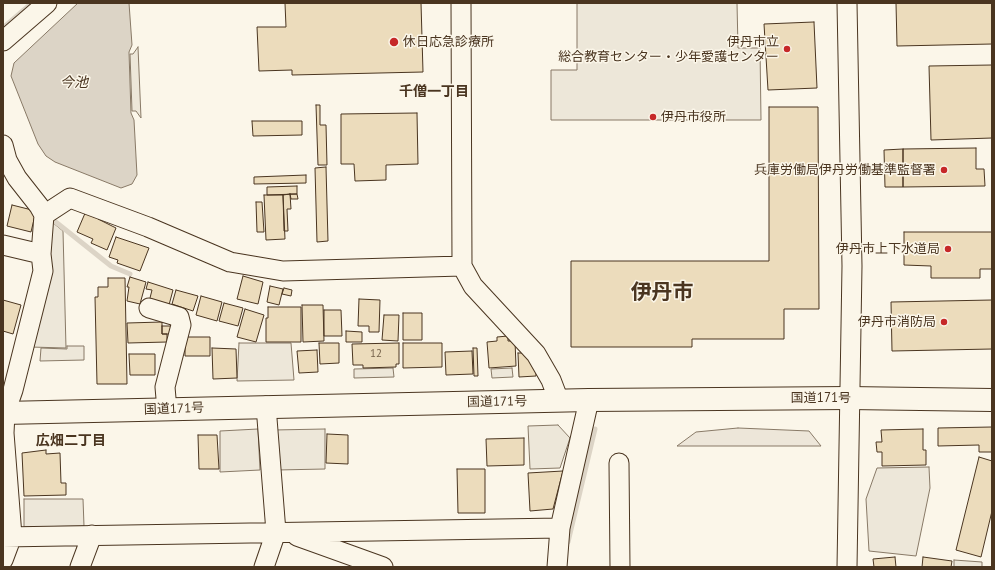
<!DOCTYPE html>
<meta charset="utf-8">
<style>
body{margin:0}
#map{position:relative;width:995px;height:570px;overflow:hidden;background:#fbf6e9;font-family:"PT Sans",sans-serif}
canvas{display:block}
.frame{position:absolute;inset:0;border:4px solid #4a3520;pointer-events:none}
</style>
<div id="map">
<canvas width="995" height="570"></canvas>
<div class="frame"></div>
</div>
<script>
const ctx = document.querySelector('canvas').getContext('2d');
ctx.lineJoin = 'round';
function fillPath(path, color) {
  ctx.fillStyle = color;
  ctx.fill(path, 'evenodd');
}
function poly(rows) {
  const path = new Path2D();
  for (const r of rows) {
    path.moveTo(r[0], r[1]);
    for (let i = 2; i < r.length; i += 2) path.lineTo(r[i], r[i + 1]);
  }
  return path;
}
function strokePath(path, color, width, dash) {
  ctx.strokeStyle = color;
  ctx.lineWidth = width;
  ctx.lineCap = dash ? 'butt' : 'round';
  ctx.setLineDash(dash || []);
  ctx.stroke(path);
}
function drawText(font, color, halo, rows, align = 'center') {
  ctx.font = font + ' "PT Sans","Noto Sans JP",sans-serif';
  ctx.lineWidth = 3;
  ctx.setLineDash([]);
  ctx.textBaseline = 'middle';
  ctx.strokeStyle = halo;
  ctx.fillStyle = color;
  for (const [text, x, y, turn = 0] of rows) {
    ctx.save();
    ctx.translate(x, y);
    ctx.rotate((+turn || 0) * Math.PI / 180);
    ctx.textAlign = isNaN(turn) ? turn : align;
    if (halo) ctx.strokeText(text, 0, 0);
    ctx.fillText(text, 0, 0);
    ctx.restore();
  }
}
const green = poly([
 [738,428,809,431,821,446,677,446,696,432,738,428]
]);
fillPath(green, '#ede6d9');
strokePath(green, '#887966', 1);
const parking = poly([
 [577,3,737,3,738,48,760,48,761,120,551,120,551,70,577,70,577,3],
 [138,47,141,118,136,111,132,111,130,54,133,54,138,47],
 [52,222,63,231,66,348,30,347,52,222],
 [239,343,291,343,294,380,237,381,239,343],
 [67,346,84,346,84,360,40,361,41,348,67,349,67,346],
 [393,368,394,377,354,378,354,369,393,368],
 [512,368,513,377,492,378,491,369,512,368],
 [558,425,570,438,560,468,530,469,528,426,558,425],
 [258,429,260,470,220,472,220,431,258,429],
 [325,429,325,469,277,470,274,430,325,429],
 [929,467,930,488,916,556,869,551,866,499,877,468,929,467],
 [24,499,83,499,84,526,24,527,24,499],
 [954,560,982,562,982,567,954,567,954,560]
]);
fillPath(parking, '#ede7d9');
strokePath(parking, '#887966', 1);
const water = poly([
 [78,3,129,3,132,45,129,52,131,113,134,120,137,175,132,184,121,188,55,162,46,156,38,144,11,76,14,63,78,3]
]);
fillPath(water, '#dcd4c6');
strokePath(water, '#887966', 1);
strokePath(poly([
 [3,28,32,3],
 [52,219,111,266,130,274],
 [568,542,595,429]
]), '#dcd4c6', 5);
const building = poly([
 [285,3,421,3,423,72,292,75,292,70,259,71,257,27,286,27,285,3],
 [896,3,992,3,992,44,897,46,896,3],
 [814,22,817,88,768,90,764,24,814,22],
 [992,65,992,138,931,140,929,66,992,65],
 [316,105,320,105,320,125,326,125,327,165,318,165,316,105],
 [769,107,818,107,819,309,784,309,784,339,692,339,692,347,571,347,571,261,769,261,769,107],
 [417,113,418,164,386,165,386,180,355,181,354,164,341,164,341,114,417,113],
 [252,121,302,121,302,135,253,136,252,121],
 [976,148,976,169,984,169,985,186,903,187,903,149,976,148],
 [903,149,903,187,885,187,884,150,903,149],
 [326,167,328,241,317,242,315,168,326,167],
 [306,175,306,183,254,184,254,177,306,175],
 [297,186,297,194,267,195,267,187,297,186],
 [290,194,297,194,298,199,291,199,290,194],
 [290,194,291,209,287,209,288,231,284,231,283,195,290,194],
 [264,195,283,195,285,239,266,240,264,195],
 [256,202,262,202,264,232,257,232,256,202],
 [12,205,36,211,31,232,7,226,12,205],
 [86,211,99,217,98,219,116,228,107,250,91,243,93,239,77,232,86,211],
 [904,232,992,232,992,269,980,269,980,278,931,278,931,266,904,265,904,232],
 [116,237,149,248,140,271,117,263,118,260,109,257,116,237],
 [243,276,263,282,258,304,237,299,243,276],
 [130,277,146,282,140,304,127,301,129,287,127,287,130,277],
 [108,278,125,278,127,384,97,384,95,297,98,297,98,287,108,287,108,278],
 [148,282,173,290,169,305,149,302,152,290,146,289,148,282],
 [270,286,283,289,279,305,267,302,270,286],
 [284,288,292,290,291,296,282,294,284,288],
 [176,290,198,296,193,311,172,304,176,290],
 [201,296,222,302,217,321,196,315,201,296],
 [359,299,380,300,379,332,369,332,369,326,358,326,359,299],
 [3,300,21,305,13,334,3,331,3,300],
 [992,300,992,349,892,351,891,302,992,300],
 [224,303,243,308,238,326,219,321,224,303],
 [302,305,323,305,324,341,303,342,302,305],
 [268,307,301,307,301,342,266,342,266,318,268,318,268,307],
 [245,309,264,315,256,342,237,337,245,309],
 [324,310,341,310,342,336,324,336,324,310],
 [403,313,422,313,422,340,403,340,403,313],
 [384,315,399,315,398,341,382,340,384,315],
 [162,322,162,334,167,334,167,342,128,343,127,323,162,322],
 [162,326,174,326,174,334,162,334,162,326],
 [346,331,362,332,362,342,346,342,346,331],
 [508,336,508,341,515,341,516,366,489,368,487,342,497,341,497,337,508,336],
 [185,337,210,337,210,356,185,356,185,337],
 [319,343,339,343,339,363,320,364,319,343],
 [399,343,399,364,396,364,396,367,363,368,363,365,353,365,352,344,399,343],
 [403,343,442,343,442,367,403,368,403,343],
 [212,348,236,349,237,378,213,379,212,348],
 [473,348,477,348,478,376,474,376,473,348],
 [317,350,318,372,299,373,297,351,317,350],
 [472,351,473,374,446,375,445,352,472,351],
 [518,353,525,353,536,371,536,376,519,377,518,353],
 [129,354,155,354,155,375,130,375,129,354],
 [992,427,992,452,979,452,979,445,938,446,938,428,992,427],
 [923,429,923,450,926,450,926,465,882,466,882,452,877,452,876,442,882,442,881,430,923,429],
 [327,434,348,435,348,464,326,463,327,434],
 [198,435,217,435,219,469,199,469,198,435],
 [524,438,524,465,487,466,486,439,524,438],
 [46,450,46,454,60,453,61,483,66,483,66,495,24,496,22,453,46,450],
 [979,457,992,461,992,511,981,557,956,550,979,457],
 [457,469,485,469,485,513,458,513,457,469],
 [563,471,553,509,530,511,528,473,563,471],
 [895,557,896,567,874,567,873,559,895,557],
 [923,557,952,561,951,567,922,567,923,557]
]);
fillPath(building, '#ecdcbc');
strokePath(building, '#4a3520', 1);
const minor = poly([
 [461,3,462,266,473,286,536,354,551,380,559,401],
 [847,3,852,266,847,567],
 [3,41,47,3],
 [3,145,7,160,17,178,39,206,44,215,41,254,43,271,13,390,5,413,4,433,12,536,3,560],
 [44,215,70,198,148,227,230,262,283,271,462,266],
 [3,245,41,254],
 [149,308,179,317,181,325,165,387,167,410],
 [619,463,620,567],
 [297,536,383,567],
 [3,537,560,528],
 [80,567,92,535],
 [264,567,276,532,266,406],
 [557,567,560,528,589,400]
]);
const highway = poly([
 [3,413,589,400,849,398,992,400]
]);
strokePath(minor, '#4a3520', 21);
strokePath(highway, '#4a3520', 24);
strokePath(minor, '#fbf6e9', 19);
strokePath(highway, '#fbf6e9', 22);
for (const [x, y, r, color] of [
 [394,42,5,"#c62828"],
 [787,49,4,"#c62828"],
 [653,117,4,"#c62828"],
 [944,170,4,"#c62828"],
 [948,249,4,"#c62828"],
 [944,322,4,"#c62828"]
]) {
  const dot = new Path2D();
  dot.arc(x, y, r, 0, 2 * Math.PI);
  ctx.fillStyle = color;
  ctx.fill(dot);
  strokePath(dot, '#fbf6e9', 1.5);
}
drawText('11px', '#725f47', null, [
 ["12",376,354]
]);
drawText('13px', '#4a3520', '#fbf6e9', [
 ["休日応急診療所",403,42,"left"],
 ["伊丹市立",779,42],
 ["総合教育センター・少年愛護センター",779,57],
 ["伊丹市役所",661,117,"left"],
 ["兵庫労働局伊丹労働基準監督署",936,170],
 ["伊丹市上下水道局",940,249],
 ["伊丹市消防局",936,322]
], 'right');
drawText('13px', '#4a3520', '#fbf6e9', [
 ["国道171号",821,398],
 ["国道171号",497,402,-1],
 ["国道171号",174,409,-2]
]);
drawText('italic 14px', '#4a3520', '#fbf6e9', [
 ["今池",74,83]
]);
drawText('bold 14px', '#4a3520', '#fbf6e9', [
 ["千僧一丁目",434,92],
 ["広畑二丁目",71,441]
]);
drawText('bold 21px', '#4a3520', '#fbf6e9', [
 ["伊丹市",662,293]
]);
</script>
